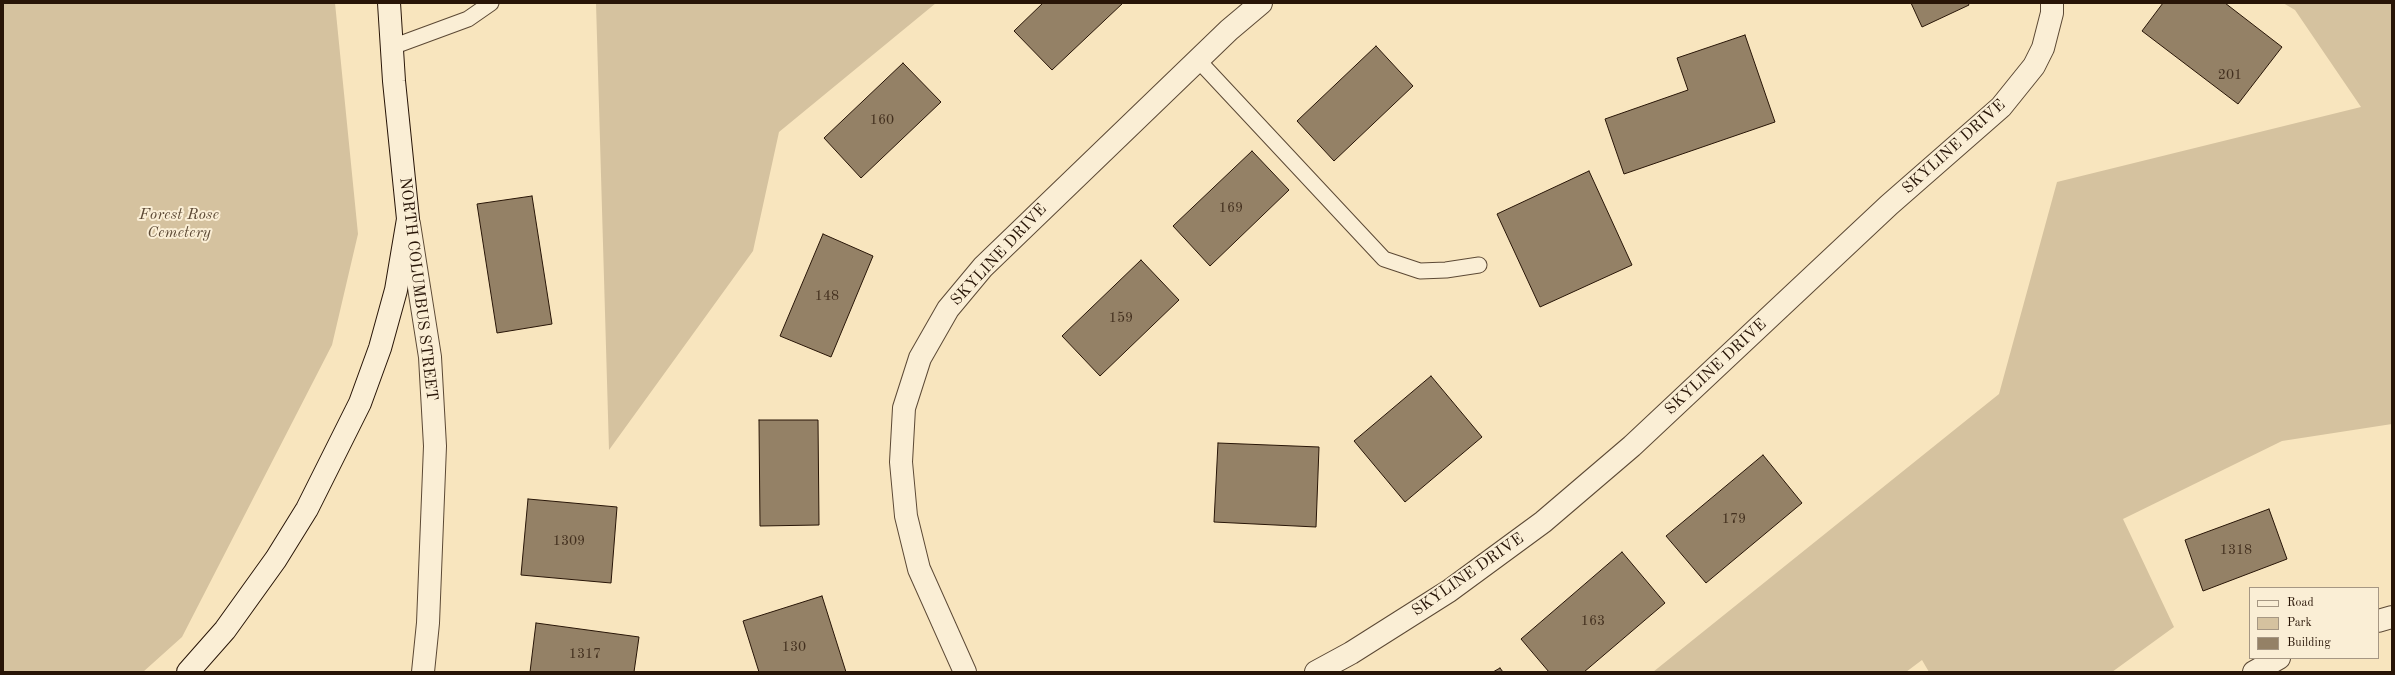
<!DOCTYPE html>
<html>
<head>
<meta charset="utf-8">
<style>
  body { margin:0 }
  #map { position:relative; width:2395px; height:675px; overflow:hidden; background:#f8e5be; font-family:"Old Standard TT",serif }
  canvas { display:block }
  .frame { position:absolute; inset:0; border:4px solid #281507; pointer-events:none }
  .legend { position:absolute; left:2249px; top:587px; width:130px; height:72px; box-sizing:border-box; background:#faeed5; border:1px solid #a69783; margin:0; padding:5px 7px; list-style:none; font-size:12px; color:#281507 }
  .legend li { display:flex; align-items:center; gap:8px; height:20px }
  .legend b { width:20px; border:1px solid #a69783 }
</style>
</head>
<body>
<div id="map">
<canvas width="2395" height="675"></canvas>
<div class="frame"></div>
<ul class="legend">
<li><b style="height:5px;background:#faeed5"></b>Road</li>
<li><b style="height:11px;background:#d5c29f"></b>Park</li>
<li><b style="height:11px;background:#948166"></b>Building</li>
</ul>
</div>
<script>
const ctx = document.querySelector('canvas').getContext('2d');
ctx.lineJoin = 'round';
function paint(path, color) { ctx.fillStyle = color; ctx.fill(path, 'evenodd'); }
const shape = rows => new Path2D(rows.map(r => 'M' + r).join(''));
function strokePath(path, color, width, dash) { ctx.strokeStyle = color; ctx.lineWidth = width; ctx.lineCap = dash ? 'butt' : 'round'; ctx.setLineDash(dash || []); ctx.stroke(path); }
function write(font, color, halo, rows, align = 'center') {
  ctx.font = font + ' "Old Standard TT",serif'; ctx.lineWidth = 4; ctx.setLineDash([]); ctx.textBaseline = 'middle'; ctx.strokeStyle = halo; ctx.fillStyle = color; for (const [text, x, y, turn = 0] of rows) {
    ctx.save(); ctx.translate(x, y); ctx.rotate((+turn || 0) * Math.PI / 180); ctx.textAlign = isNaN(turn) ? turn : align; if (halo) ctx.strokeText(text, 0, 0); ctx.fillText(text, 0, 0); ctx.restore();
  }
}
paint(shape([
  [3,3,335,3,358,234,332,345,182,637,143,672,3,672],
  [596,3,936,3,779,132,753,251,609,450],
  [2283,3,2392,3,2392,424,2282,441,2123,519,2174,627,2112,672,1929,672,1922,660,1906,672,1653,672,1999,394,2057,182,2361,107,2295,10]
]), '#d5c29f');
const building = shape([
  [1043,3,1123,3,1052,70,1014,31,1043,3],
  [1911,3,1968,3,1969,5,1922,27,1911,3],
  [2163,3,2225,3,2282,47,2238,104,2142,31,2163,3],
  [1745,35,1775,122,1624,174,1605,119,1688,90,1677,58,1745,35],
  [1376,46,1413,86,1334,161,1297,121,1376,46],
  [903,63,941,102,861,178,824,138,903,63],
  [1252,151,1289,190,1210,266,1173,226,1252,151],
  [1589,171,1632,265,1540,307,1497,214,1589,171],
  [532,196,552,324,497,333,477,204,532,196],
  [823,234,873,256,831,357,780,336,823,234],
  [1141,260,1179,300,1100,376,1062,336,1141,260],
  [1431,376,1482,437,1405,502,1354,441,1431,376],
  [759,420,818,420,819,525,760,526,759,420],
  [1218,443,1319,447,1316,527,1214,522,1218,443],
  [1763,455,1802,503,1706,583,1666,536,1763,455],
  [528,499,617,507,611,583,521,575,528,499],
  [2269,509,2287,559,2203,591,2185,540,2269,509],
  [1622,552,1665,603,1584,672,1549,672,1521,639,1622,552],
  [822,596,846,672,759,672,743,621,822,596],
  [536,623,639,637,634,672,530,672,536,623],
  [1500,668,1503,672,1493,672,1500,668]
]);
paint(building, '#948166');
strokePath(building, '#281507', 1);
const lane = shape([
  [392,47,468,19,491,3],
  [1198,60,1384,259,1420,271,1446,270,1479,265]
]);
const street = shape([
  [409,224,430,357,435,446,428,623,423,672],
  [2378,621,2392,617],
  [965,672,919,569,906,516,901,462,904,408,920,358,948,309,983,267,1229,30,1261,3],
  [1316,672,1351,653,1449,591,1543,522,1632,446,1889,205,2001,107,2034,66,2043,48,2052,13,2052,3],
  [2254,672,2279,658]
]);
const secondary = shape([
  [188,672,225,630,276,559,307,509,360,403,380,348,396,290,408,219,394,81,389,3]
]);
strokePath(lane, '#5c4935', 17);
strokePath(street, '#5c4935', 24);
strokePath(secondary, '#281507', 24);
strokePath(lane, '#faeed5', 15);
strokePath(street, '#faeed5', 22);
strokePath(secondary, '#faeed5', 22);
write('14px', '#43301f', null, [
  ["201",2230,75],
  ["160",882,120],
  ["169",1231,208],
  ["148",827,296],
  ["159",1121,318],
  ["179",1734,519],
  ["1309",569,541],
  ["1318",2236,550],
  ["163",1593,621],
  ["130",794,647],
  ["1317",585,654]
]);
write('16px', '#281507', '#faeed5', [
  ["SKYLINE DRIVE",1954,147,-42],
  ["SKYLINE DRIVE",999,255,-47],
  ["NORTH COLUMBUS STREET",418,289,83],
  ["SKYLINE DRIVE",1716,367,-43],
  ["SKYLINE DRIVE",1468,575,-35]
]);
write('italic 16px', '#5c4935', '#faeed5', [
  ["Forest Rose",179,215],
  ["Cemetery",179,233]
]);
</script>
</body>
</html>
